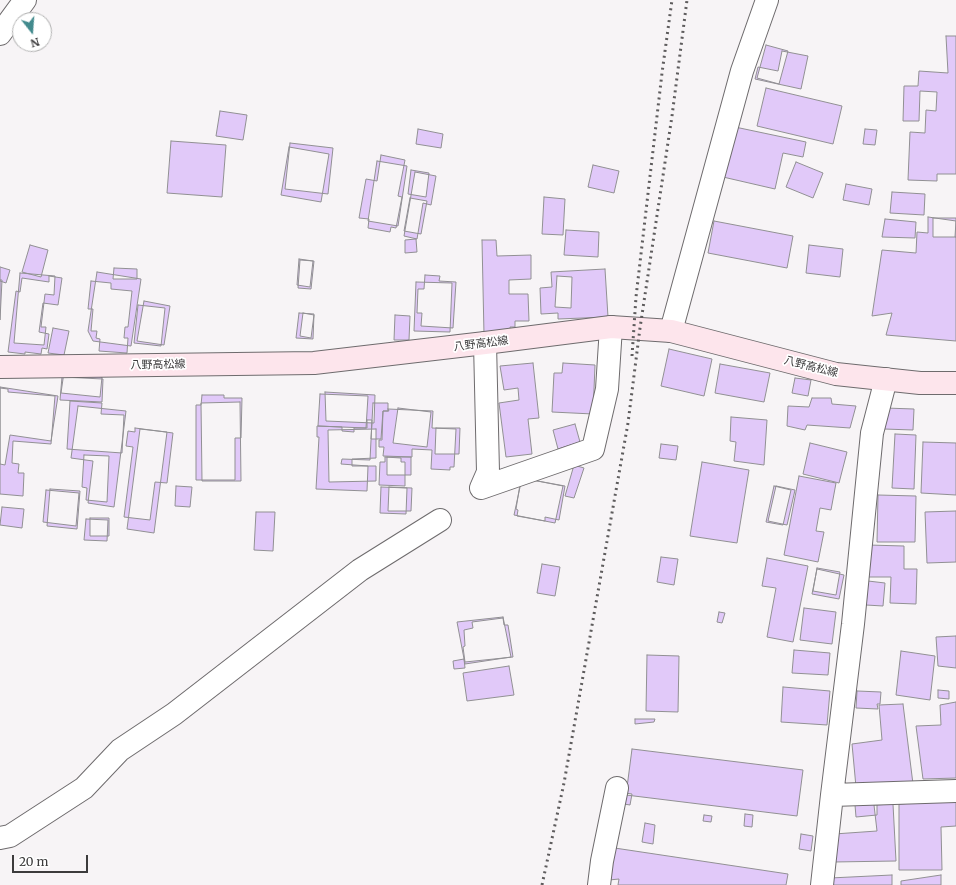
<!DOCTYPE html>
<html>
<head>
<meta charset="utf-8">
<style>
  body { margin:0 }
  #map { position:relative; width:956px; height:885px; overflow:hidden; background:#f7f4f6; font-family:Merriweather,serif }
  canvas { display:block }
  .north { position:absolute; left:12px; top:12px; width:40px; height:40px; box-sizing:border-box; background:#fff; border:1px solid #b1b1b1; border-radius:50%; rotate:163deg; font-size:11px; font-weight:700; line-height:16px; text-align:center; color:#3c3b3c }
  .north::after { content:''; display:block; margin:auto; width:14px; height:18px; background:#428a8d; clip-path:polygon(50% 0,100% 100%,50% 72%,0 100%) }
  .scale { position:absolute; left:12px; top:855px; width:76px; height:18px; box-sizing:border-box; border:2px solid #3c3b3c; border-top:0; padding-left:5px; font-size:12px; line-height:14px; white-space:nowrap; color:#3c3b3c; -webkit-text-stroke:3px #fff; paint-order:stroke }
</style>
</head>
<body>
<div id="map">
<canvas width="956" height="885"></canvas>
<div class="north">N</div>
<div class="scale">20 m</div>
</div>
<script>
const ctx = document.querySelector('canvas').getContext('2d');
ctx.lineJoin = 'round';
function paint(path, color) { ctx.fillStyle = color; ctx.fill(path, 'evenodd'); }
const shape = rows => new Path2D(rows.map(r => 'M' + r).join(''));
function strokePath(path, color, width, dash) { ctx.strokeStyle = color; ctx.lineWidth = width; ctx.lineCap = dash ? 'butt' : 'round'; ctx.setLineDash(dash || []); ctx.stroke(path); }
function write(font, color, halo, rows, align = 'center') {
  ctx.font = font + ' Merriweather,"Noto Sans JP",serif'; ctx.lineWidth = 3.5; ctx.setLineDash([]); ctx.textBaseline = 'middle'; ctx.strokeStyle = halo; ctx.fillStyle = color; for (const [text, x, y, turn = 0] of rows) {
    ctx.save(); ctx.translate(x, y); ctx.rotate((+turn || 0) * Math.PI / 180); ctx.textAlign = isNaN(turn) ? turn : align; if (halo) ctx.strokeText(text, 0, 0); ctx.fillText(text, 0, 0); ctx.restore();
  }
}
const building = shape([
  [946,36,956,36,956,174,937,174,937,181,908,180,910,132,925,133,926,110,936,111,937,92,920,91,919,121,903,121,904,86,918,86,919,71,948,73,946,36],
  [766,45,788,51,779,84,757,78,766,45],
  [782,51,808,56,801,89,755,79,758,67,778,71,782,51],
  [766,88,842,106,833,144,757,126,766,88],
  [220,111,247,115,243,140,216,136,220,111],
  [735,127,806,142,803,157,783,153,775,189,723,177,735,127],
  [418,129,443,134,441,148,416,144,418,129],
  [865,129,877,130,875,145,863,144,865,129],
  [171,141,226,145,222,197,167,193,171,141],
  [290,143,333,148,328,194,285,189,290,143],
  [289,147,329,154,321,202,281,195,289,147],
  [381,155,405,160,398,196,402,197,396,228,391,227,390,232,368,228,369,219,359,218,366,179,377,181,381,155],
  [377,161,407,166,398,226,368,221,377,161],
  [796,162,823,173,813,198,786,187,796,162],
  [593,165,619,171,614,193,588,187,593,165],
  [411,170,429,173,426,197,408,194,411,170],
  [415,172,436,176,431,205,423,203,417,239,404,236,415,172],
  [846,184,872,189,869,205,843,200,846,184],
  [892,192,925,194,924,215,890,213,892,192],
  [544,197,565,199,563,235,542,234,544,197],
  [410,198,427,201,421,234,404,231,410,198],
  [928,217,956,221,955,237,956,237,956,341,886,335,892,313,872,316,882,250,916,253,917,232,928,233,928,217],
  [933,218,956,218,956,237,933,237,933,218],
  [885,219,916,222,915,238,882,237,885,219],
  [714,221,793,236,787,268,708,253,714,221],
  [566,230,599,232,598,257,564,255,566,230],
  [416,239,417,252,405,253,405,240,416,239],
  [482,240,496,240,497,256,531,255,531,279,509,280,509,294,528,294,529,321,515,321,515,327,510,327,511,334,484,335,482,240],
  [30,245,48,250,41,277,22,272,30,245],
  [809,245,843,249,840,277,806,273,809,245],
  [299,259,313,261,310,287,297,285,299,259],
  [300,260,314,261,311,289,298,288,300,260],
  [0,267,10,270,6,283,0,281,0,267],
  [114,268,137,269,137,279,113,279,114,268],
  [605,269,608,317,558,319,558,313,541,314,540,288,552,287,551,272,605,269],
  [97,272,141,279,131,346,93,341,88,331,97,272],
  [20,273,55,276,54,295,45,294,41,327,46,327,44,345,14,343,20,273],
  [425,275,440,276,439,281,456,282,453,328,421,326,422,313,417,313,418,289,424,289,425,275],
  [49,276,62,278,58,305,43,303,39,332,49,334,47,349,42,348,41,354,25,352,25,354,8,352,16,291,20,292,22,278,49,282,49,276],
  [557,276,572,277,571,308,555,307,557,276],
  [0,280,2,280,0,320,0,280],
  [91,281,111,283,111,289,132,291,128,327,125,327,124,338,128,338,127,353,99,351,100,339,96,338,97,331,91,331,93,309,88,309,91,281],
  [416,282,452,283,450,332,414,331,416,282],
  [144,301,170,306,164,345,137,341,144,301],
  [138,305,165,308,161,346,134,343,138,305],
  [299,313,314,314,313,339,296,338,299,313],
  [303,313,314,315,311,338,300,336,303,313],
  [395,315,410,316,409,340,394,340,395,315],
  [53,328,69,331,64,355,48,353,53,328],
  [669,349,712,359,704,396,661,386,669,349],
  [533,363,539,418,528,419,532,454,506,457,499,403,519,400,518,388,504,390,500,366,533,363],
  [563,363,595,365,593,414,552,412,554,373,562,373,563,363],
  [720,364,770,373,764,402,715,393,720,364],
  [64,372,102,377,100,397,61,393,64,372],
  [62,377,103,379,102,402,60,400,62,377],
  [795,378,811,380,808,396,792,393,795,378],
  [0,387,58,396,51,441,10,435,5,465,0,464,0,387],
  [0,388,8,389,8,392,55,396,51,444,13,441,12,463,19,464,18,473,24,473,23,496,0,494,0,388],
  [325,392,375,395,374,423,326,421,325,392],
  [320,394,368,396,366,428,318,426,320,394],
  [202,395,224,395,224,398,242,398,241,438,235,438,235,480,196,480,196,405,201,405,202,395],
  [812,398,831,398,832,404,856,406,850,428,807,425,805,430,787,426,788,406,809,407,812,398],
  [70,401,102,403,101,414,124,415,122,453,67,449,70,401],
  [240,402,241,481,202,481,201,403,240,402],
  [373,403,388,403,388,411,383,411,381,439,371,439,373,403],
  [78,406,126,411,114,507,88,503,93,461,71,458,78,406],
  [398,408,431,412,427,447,393,443,398,408],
  [885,408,914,409,913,430,884,429,885,408],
  [388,409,433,411,432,428,456,429,454,467,450,467,450,470,431,469,432,450,412,449,412,457,383,456,384,447,379,447,379,440,382,440,383,411,389,411,388,409],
  [731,417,767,420,764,465,734,461,736,442,730,441,731,417],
  [367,420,372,420,370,460,342,459,341,464,368,466,367,491,316,489,319,437,317,437,317,426,342,427,342,431,354,432,354,428,367,428,367,420],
  [575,424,580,442,558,449,553,430,575,424],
  [135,428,173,433,167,483,155,482,150,520,124,517,133,447,126,446,128,431,135,432,135,428],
  [436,428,460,428,459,454,435,454,436,428],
  [140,429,167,432,154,533,127,529,140,429],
  [376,429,376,458,352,459,352,466,376,466,376,481,329,482,328,430,376,429],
  [895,434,916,435,914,489,892,488,895,434],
  [923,442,956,443,956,495,921,493,923,442],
  [810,443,847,452,839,483,803,474,810,443],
  [661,444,678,446,676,460,659,458,661,444],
  [84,455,109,456,107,502,86,500,87,488,82,487,84,455],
  [385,457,401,458,401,462,405,462,405,486,379,485,380,462,385,462,385,457],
  [387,457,411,457,411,475,387,475,387,457],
  [702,462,749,470,737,543,690,536,702,462],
  [574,465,584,468,574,498,565,496,574,465],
  [799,476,836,483,831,510,820,508,816,531,824,532,818,562,784,555,799,476],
  [521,478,565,486,559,520,545,517,545,521,517,516,518,510,516,509,521,478],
  [522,478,563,486,555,523,514,515,522,478],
  [176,486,192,487,190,507,175,506,176,486],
  [774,486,791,490,783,525,766,522,774,486],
  [776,486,795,490,787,525,768,521,776,486],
  [381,487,407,488,406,514,380,513,381,487],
  [389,487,412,488,411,511,388,511,389,487],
  [50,489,80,491,77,529,47,526,50,489],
  [46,490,79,493,76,526,43,522,46,490],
  [878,495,916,496,915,542,877,542,878,495],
  [2,507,24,509,22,528,0,525,2,507],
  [956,511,956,562,927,563,925,512,956,511],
  [256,512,275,512,273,551,254,550,256,512],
  [90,518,109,518,109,536,90,536,90,518],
  [86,519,108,520,107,541,84,540,86,519],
  [868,545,904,546,904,569,917,569,916,604,890,603,891,577,867,577,868,545],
  [661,557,678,559,674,585,657,582,661,557],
  [767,558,808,566,793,642,767,637,776,588,762,586,767,558],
  [542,564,560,567,555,596,537,593,542,564],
  [817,568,840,572,836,595,813,591,817,568],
  [817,569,844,575,839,599,812,594,817,569],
  [868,581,885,583,883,606,866,605,868,581],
  [804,608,836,612,832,644,800,640,804,608],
  [719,612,725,613,722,623,717,622,719,612],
  [503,617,511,657,465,664,457,622,503,617],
  [503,618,504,625,508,625,513,657,465,662,463,647,465,646,464,630,473,628,472,622,503,618],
  [956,636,956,668,938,666,936,637,956,636],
  [794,650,830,653,828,675,792,673,794,650],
  [901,651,935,656,930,700,896,695,901,651],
  [647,655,679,656,678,712,646,711,647,655],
  [464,659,465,668,454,669,453,661,464,659],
  [509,666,514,695,467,701,463,673,509,666],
  [783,687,830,691,827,725,781,722,783,687],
  [938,690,949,691,949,699,938,698,938,690],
  [857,691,881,692,880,704,877,704,878,709,856,708,857,691],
  [956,702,956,778,923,779,916,726,941,725,940,705,956,702],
  [903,704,913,784,856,787,852,744,882,740,879,705,903,704],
  [635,719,655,719,654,722,635,724,635,719],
  [632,749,803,770,797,816,626,795,632,749],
  [625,793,632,794,630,805,624,804,625,793],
  [956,800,956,826,941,827,942,870,899,870,899,804,956,800],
  [877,804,877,815,856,817,855,805,877,804],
  [893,804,896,861,833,862,834,834,877,831,874,805,893,804],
  [745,814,753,815,752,827,744,826,745,814],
  [704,815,712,816,711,822,703,821,704,815],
  [645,823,655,825,653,844,642,842,645,823],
  [801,834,813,836,811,851,799,849,801,834],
  [608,847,788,874,786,885,618,885,619,879,609,880,608,847],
  [892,875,892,885,830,885,830,878,892,875],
  [941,875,941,885,901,885,901,881,941,875]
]);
paint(building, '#e1c9f9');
strokePath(building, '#919093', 1);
const minor = shape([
  [0,34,25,0],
  [671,331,742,71,767,0],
  [485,343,488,472,481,488,593,449,607,389,611,327],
  [832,795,956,791],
  [0,838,10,836,84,788,120,750,174,714,360,570,440,520],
  [599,885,602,861,617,788],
  [822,885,832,795,853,624,872,433,886,379]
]);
const secondary = shape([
  [0,367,314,363,485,343,611,327,671,331,836,374,920,383,956,383]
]);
strokePath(minor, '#6e6b6d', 24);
strokePath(secondary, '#6e6b6d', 24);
strokePath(minor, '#fff', 22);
strokePath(secondary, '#fde5ec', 22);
strokePath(shape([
  [632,356,636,297,662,73,672,0],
  [542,885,564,783,628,423,640,328,672,116,687,0]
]), '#5e5c5d', 3, [2, 4]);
write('11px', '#3c3b3c', '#fff', [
  ["八野高松線",481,344,-7],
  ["八野高松線",158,365,-1],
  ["八野高松線",811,367,14]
]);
</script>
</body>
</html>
